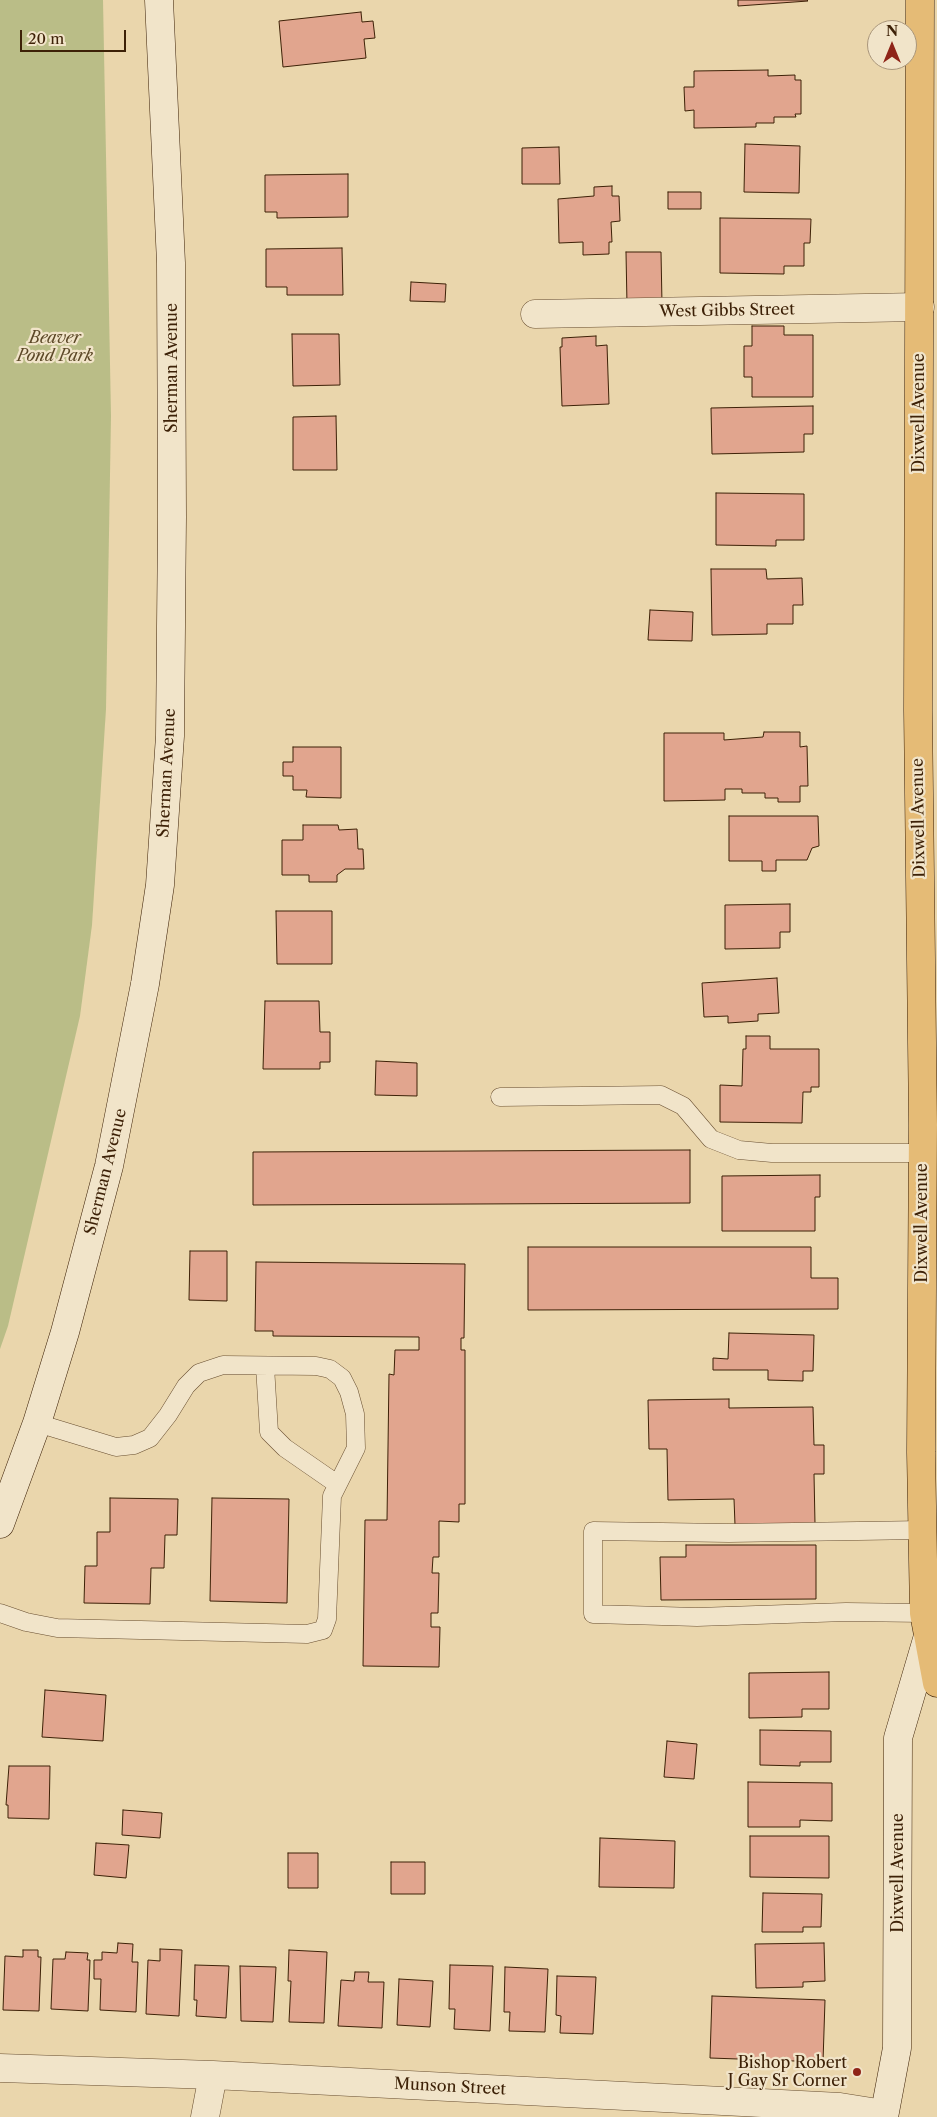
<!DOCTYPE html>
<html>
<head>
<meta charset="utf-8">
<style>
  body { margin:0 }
  #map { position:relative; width:937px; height:2117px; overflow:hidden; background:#ead6ac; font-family:"Libre Caslon Text",serif }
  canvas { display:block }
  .north { position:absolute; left:867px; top:20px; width:50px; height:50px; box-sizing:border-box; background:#f1e4c9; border:1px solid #a9967b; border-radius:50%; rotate:0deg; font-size:14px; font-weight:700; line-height:20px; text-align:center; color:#3d2107 }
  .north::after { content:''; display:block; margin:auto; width:18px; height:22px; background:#8f2418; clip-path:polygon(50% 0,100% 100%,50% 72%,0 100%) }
  .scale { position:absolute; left:20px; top:30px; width:106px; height:22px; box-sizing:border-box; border:2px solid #3d2107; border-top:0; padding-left:6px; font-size:15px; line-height:18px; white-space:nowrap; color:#3d2107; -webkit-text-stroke:4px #f1e4c9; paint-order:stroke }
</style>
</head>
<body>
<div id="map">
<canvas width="937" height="2117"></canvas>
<div class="north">N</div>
<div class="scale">20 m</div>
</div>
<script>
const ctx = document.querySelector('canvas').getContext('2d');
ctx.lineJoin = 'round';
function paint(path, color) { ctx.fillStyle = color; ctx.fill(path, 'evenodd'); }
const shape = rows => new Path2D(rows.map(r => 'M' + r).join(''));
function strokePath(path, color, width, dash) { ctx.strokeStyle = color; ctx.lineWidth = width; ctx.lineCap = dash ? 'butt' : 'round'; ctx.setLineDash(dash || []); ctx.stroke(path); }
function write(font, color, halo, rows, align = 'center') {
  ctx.font = font + ' "Libre Caslon Text",serif'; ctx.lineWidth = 4.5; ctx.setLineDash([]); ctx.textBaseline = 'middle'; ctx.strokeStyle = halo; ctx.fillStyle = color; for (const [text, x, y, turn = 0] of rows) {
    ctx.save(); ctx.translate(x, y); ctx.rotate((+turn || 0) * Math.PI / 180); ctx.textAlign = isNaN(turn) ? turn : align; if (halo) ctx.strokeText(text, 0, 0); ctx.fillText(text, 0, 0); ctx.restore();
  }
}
paint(shape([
  [0,0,103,0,111,416,106,709,92,925,80,1016,8,1326,0,1349]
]), '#babd87');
const building = shape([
  [738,0,807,0,808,1,738,6,738,0],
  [361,12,362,22,373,21,375,38,364,39,366,58,283,67,279,21,361,12],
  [768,70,768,76,795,75,795,80,801,80,801,114,795,114,796,117,774,117,774,123,756,123,756,127,694,128,694,110,685,111,684,87,694,87,694,71,768,70],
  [745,144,800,146,799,193,744,192,745,144],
  [559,147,560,184,522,184,522,148,559,147],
  [348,174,348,217,277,218,277,212,265,212,265,175,348,174],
  [612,186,612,196,619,196,620,221,611,222,612,242,609,242,609,254,583,255,583,242,559,243,558,199,594,196,594,187,612,186],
  [668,192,701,192,701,209,668,209,668,192],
  [720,218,811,219,810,243,804,243,804,266,784,266,784,274,720,273,720,218],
  [342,248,343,295,287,295,287,287,266,287,266,249,342,248],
  [626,252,661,252,662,304,627,305,626,252],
  [411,282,446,284,445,302,410,301,411,282],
  [752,326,784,326,784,335,813,335,813,397,752,397,752,377,744,377,744,346,752,346,752,326],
  [292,334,339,334,340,385,293,386,292,334],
  [596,336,596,346,607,345,609,404,562,406,560,347,562,347,562,338,596,336],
  [813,406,813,434,804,434,804,452,712,454,711,408,813,406],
  [336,416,337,470,293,470,293,417,336,416],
  [716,493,804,494,804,540,776,540,776,546,716,545,716,493],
  [711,569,766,569,767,579,802,578,803,605,793,605,793,624,767,624,767,634,712,635,711,569],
  [650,610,693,612,692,641,648,640,650,610],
  [764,732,800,732,800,747,807,746,808,786,800,786,800,802,778,802,778,798,765,798,765,793,742,793,742,789,725,789,725,800,664,801,664,733,724,733,724,740,763,737,764,732],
  [293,747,341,747,341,798,306,797,307,790,293,790,293,776,283,776,283,762,293,762,293,747],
  [729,816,818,816,819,846,812,848,807,860,776,860,776,871,762,871,762,861,729,861,729,816],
  [303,825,338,825,339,830,357,829,358,849,363,849,364,869,345,869,337,875,337,882,309,882,309,875,282,875,282,840,303,840,303,825],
  [790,904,790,932,780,932,780,948,725,949,725,905,790,904],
  [276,911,332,911,332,964,277,964,276,911],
  [777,978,779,1013,758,1014,758,1021,728,1023,728,1016,704,1017,702,983,777,978],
  [265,1001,319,1001,320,1032,330,1032,330,1062,320,1062,320,1069,263,1069,265,1001],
  [746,1036,770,1036,770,1049,819,1049,819,1087,811,1087,811,1092,803,1092,802,1123,720,1122,720,1085,742,1086,743,1049,746,1049,746,1036],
  [376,1061,417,1063,417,1096,375,1095,376,1061],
  [690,1150,690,1203,253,1205,253,1152,690,1150],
  [820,1175,820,1197,815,1197,815,1231,722,1231,722,1176,820,1175],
  [528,1247,811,1247,811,1278,838,1278,838,1309,528,1310,528,1247],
  [190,1251,227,1251,227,1301,189,1300,190,1251],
  [256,1262,465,1264,464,1338,461,1338,461,1350,465,1350,465,1504,459,1504,459,1522,439,1521,439,1557,433,1557,432,1573,439,1573,438,1613,431,1613,431,1627,440,1627,439,1667,363,1666,365,1520,387,1520,389,1374,394,1375,395,1350,419,1350,419,1337,273,1336,273,1331,255,1331,256,1262],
  [729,1333,814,1335,813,1371,803,1371,803,1381,768,1380,768,1370,713,1370,713,1358,728,1359,729,1333],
  [729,1399,729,1408,813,1407,814,1445,824,1445,824,1474,814,1474,815,1524,735,1525,734,1499,668,1500,667,1449,649,1449,648,1400,729,1399],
  [110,1498,178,1499,177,1535,165,1535,164,1568,151,1568,150,1604,84,1603,85,1566,97,1566,97,1532,110,1532,110,1498],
  [212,1498,289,1499,287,1603,210,1601,212,1498],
  [686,1545,816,1545,816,1599,661,1600,660,1557,686,1557,686,1545],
  [829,1672,829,1709,802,1709,802,1717,749,1718,749,1673,829,1672],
  [45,1690,106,1695,103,1741,42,1737,45,1690],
  [760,1730,831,1731,831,1762,800,1762,800,1766,760,1765,760,1730],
  [667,1741,697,1744,694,1779,664,1777,667,1741],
  [9,1766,50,1766,49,1819,8,1818,8,1805,6,1805,9,1766],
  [748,1782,832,1783,832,1821,800,1820,800,1827,748,1827,748,1782],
  [123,1810,162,1813,160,1838,122,1835,123,1810],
  [750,1836,829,1836,829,1878,750,1877,750,1836],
  [600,1838,675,1841,674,1888,599,1887,600,1838],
  [96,1843,129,1845,126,1878,94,1875,96,1843],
  [288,1853,318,1853,318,1888,288,1888,288,1853],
  [391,1862,425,1862,425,1894,391,1894,391,1862],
  [763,1893,822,1894,821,1927,803,1927,803,1932,762,1932,763,1893],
  [118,1943,133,1944,132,1962,138,1962,136,2012,100,2010,101,1979,94,1979,94,1960,102,1960,102,1952,117,1953,118,1943],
  [824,1943,825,1981,803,1982,803,1987,756,1988,755,1944,824,1943],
  [160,1949,182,1950,179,2016,146,2014,148,1960,160,1961,160,1949],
  [23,1950,38,1950,38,1957,41,1957,39,2011,3,2010,5,1956,23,1957,23,1950],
  [289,1950,327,1952,324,2023,289,2022,291,1981,288,1981,289,1950],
  [66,1952,88,1953,87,1960,90,1960,88,2011,51,2009,53,1959,65,1959,66,1952],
  [195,1965,229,1966,226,2018,196,2016,197,2000,194,2000,195,1965],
  [450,1965,493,1966,490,2031,454,2029,455,2009,449,2009,450,1965],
  [240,1966,276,1967,273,2022,241,2021,240,1966],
  [505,1967,548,1969,545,2032,509,2031,510,2012,504,2012,505,1967],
  [355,1972,369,1972,368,1982,384,1982,382,2028,338,2026,341,1980,354,1981,355,1972],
  [557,1976,596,1977,593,2034,560,2033,561,2016,556,2015,557,1976],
  [399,1979,433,1981,430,2027,397,2025,399,1979],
  [712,1996,825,2000,823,2062,710,2058,712,1996]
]);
paint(building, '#e1a58e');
strokePath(building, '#3d2107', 1);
const lane = shape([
  [500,1097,661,1095,683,1106,711,1139,739,1150,772,1153,923,1153],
  [265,1366,269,1432,285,1448,337,1484],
  [923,1530,729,1533,593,1531,593,1614,697,1617,846,1612,924,1613],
  [0,1613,26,1622,57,1628,307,1634,323,1630,327,1619,332,1496,356,1448,355,1414,349,1392,342,1378,330,1369,316,1366,223,1365,199,1373,186,1386,168,1415,150,1438,134,1445,116,1447,37,1423]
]);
const street = shape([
  [535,314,920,307],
  [0,2068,213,2075,840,2107,884,2114],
  [205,2117,213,2075]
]);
const secondary = shape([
  [0,1524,37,1423,65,1332,109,1166,145,984,160,885,170,736,172,517,171,263,159,0],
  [884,2117,897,2048,898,1738,928,1636]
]);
const primary = shape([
  [920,0,918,710,923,1125,921,1452,924,1613,937,1683]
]);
strokePath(lane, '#684e30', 19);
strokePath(street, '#684e30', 29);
strokePath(secondary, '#3d2107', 29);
strokePath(primary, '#3d2107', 29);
strokePath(lane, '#f1e4c9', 18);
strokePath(street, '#f1e4c9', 28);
strokePath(secondary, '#f1e4c9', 28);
strokePath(primary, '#e5bb76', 28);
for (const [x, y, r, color] of [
  [857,2072,5,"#8f2418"]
]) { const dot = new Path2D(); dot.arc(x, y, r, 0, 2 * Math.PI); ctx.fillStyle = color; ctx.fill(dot); strokePath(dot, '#f1e4c9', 2); }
write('16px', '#3d2107', '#f1e4c9', [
  ["West Gibbs Street",727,311,-1],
  ["Sherman Avenue",172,368,-90],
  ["Dixwell Avenue",919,413,-90],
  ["Sherman Avenue",167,773,-87],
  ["Dixwell Avenue",919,818,-91],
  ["Sherman Avenue",106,1172,-76],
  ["Dixwell Avenue",922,1223,-90],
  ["Dixwell Avenue",898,1873,-90],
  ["Munson Street",450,2087,3]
]);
write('italic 16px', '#5c4827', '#f1e4c9', [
  ["Beaver",55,338],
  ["Pond Park",55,356]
]);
write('16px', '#3d2107', '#f1e4c9', [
  ["Bishop Robert",847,2063],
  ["J Gay Sr Corner",847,2081]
], 'right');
</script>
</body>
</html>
